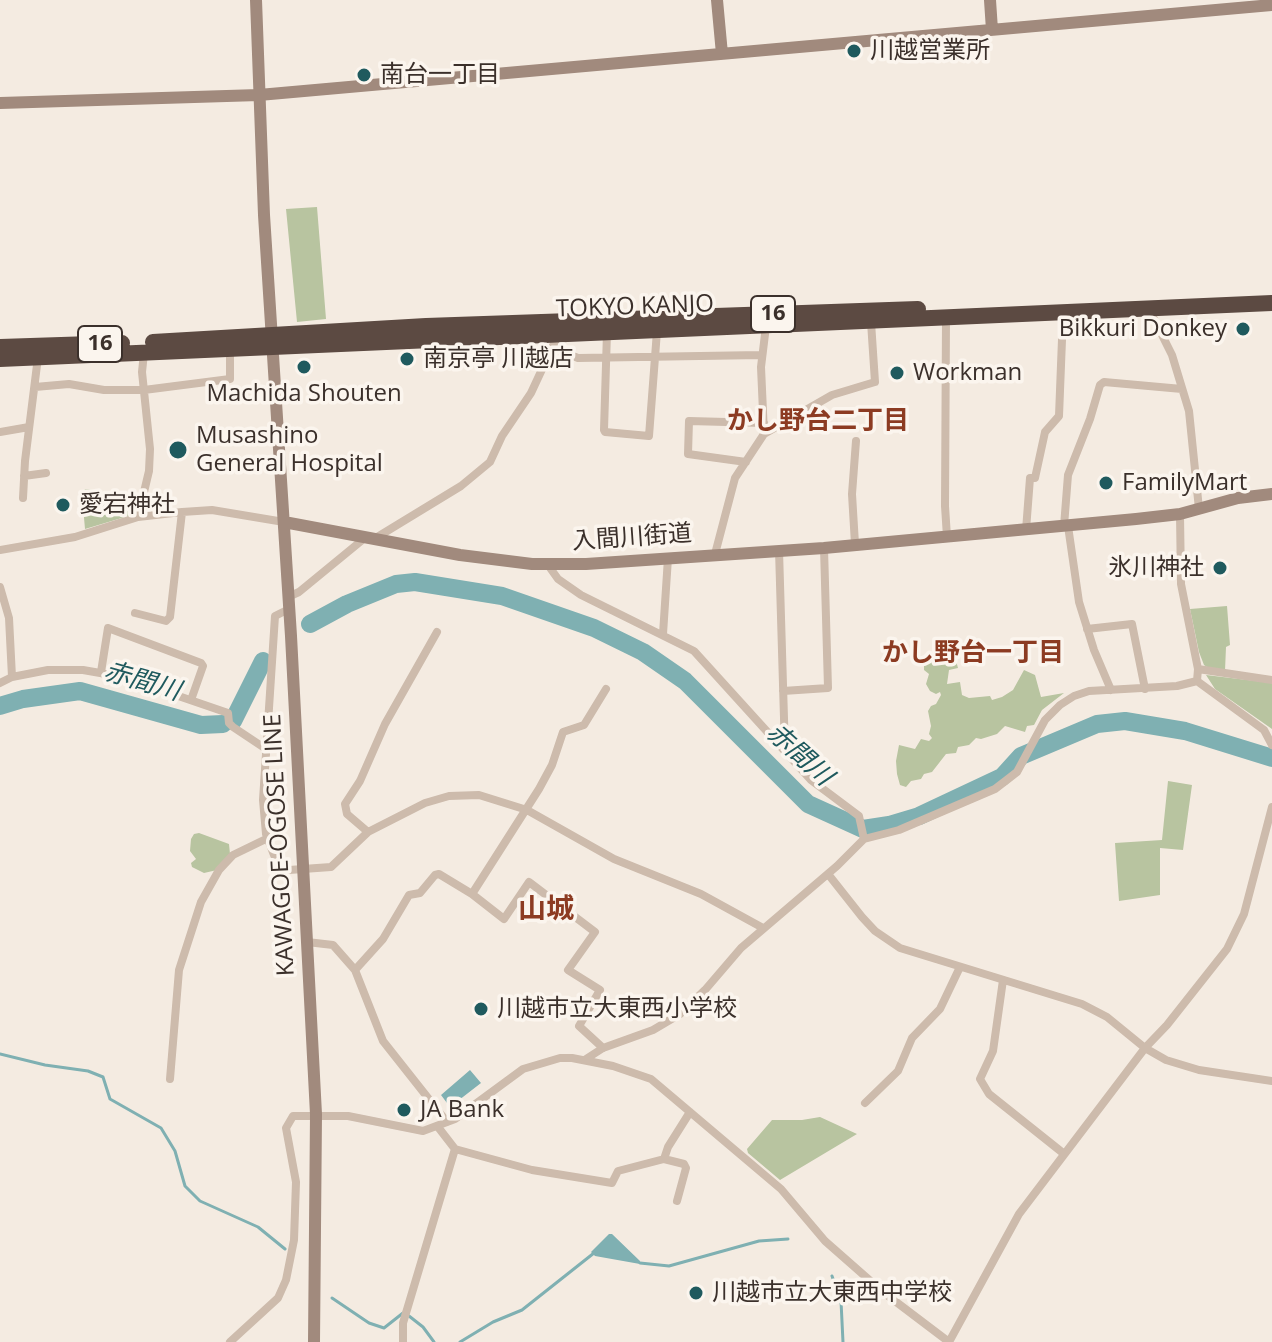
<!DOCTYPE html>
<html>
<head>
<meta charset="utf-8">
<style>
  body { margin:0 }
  canvas { display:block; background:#f4ebe1 }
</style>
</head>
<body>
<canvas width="1272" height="1342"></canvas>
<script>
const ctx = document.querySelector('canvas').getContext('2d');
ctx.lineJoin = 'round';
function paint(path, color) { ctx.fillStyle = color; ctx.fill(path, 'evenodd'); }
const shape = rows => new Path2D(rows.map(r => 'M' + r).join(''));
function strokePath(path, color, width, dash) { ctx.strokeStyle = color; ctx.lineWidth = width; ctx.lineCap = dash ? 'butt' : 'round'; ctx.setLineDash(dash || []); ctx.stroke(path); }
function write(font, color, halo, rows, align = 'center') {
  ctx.font = font + ' "Open Sans","Noto Sans JP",sans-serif'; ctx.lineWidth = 7; ctx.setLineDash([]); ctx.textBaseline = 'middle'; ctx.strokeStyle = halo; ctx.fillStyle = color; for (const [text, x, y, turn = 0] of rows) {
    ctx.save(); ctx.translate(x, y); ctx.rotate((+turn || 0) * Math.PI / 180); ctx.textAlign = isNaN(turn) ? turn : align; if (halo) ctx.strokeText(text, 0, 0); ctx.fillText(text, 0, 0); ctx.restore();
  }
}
paint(shape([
  [317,207,326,319,297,322,286,209],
  [85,489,126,494,138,501,135,514,85,529,82,495],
  [1227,606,1230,645,1226,647,1225,671,1210,669,1204,665,1199,652,1190,609],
  [936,650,946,660,955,657,958,668,949,670,947,684,960,682,962,695,969,698,990,696,992,700,1002,697,1013,690,1024,670,1035,675,1041,697,1064,693,1042,710,1034,725,1027,726,1025,732,1005,726,997,734,981,739,976,738,969,745,958,747,956,753,946,754,932,772,924,774,921,779,911,781,906,787,900,785,897,774,896,761,899,745,915,749,921,739,929,741,932,738,929,734,931,726,928,711,931,706,936,704,941,695,940,692,936,694,930,691,926,684,929,674,924,670,924,664,925,658],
  [1206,675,1272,683,1272,729,1215,689],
  [1168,781,1192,785,1183,850,1160,848,1160,895,1119,901,1115,843,1162,840],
  [199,833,229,844,230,854,217,870,204,873,192,867,191,863,196,859,190,851,191,839,194,834],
  [820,1117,857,1134,780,1180,748,1153,747,1149,772,1120,802,1120]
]), '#b8c4a0');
paint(shape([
  [470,1070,481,1083,450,1107,441,1095],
  [609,1234,612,1234,640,1261,640,1264,595,1256,591,1252]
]), '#7fb0b2');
strokePath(shape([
  [0,1054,45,1065,88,1071,103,1077,110,1099,161,1128,175,1151,185,1186,200,1201,258,1227,285,1249],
  [640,1263,669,1266,759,1241,788,1239],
  [832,1276,841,1301,843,1342],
  [332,1298,369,1323,384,1328,403,1313],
  [409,1316,423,1327,434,1342],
  [460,1342,493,1322,522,1310,594,1253]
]), '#7fb0b2', 3);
strokePath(shape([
  [310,624,347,604,396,584,415,582,502,596,594,628,643,652,685,681,808,804,863,829,889,825,919,816,1002,777,1021,756,1097,724,1125,721,1185,731,1272,758],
  [0,706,23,699,80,691,201,725,223,724],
  [233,721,263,661]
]), '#7fb0b2', 18);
strokePath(shape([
  [1149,309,1172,355,1189,411,1199,509],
  [946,318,945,506,947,537],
  [607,332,604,430,605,432,649,436,657,331],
  [553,348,578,358,761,355],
  [35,387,69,384,104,390,144,390,230,379,230,349],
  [0,432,29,427],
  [764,434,832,395,875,382,871,322],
  [746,462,688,454,689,421,764,423],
  [24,476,46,473],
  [23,498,25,461,38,357],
  [1180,514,1181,584,1198,669,1197,681],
  [138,517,149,471,150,449,142,372,144,353],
  [1064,526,1068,475,1090,419,1100,385,1104,382,1182,389],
  [1068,526,1079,602,1094,650,1111,690],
  [1026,530,1030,478,1035,478,1045,432,1059,416,1063,314],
  [374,539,461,486,490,462,502,436,531,393,558,335],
  [855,544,852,494,856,441],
  [0,550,75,537,138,517,182,512,212,510,284,522],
  [779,550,785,752],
  [715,554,735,478,764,434,761,367,766,326],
  [548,565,558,579,581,595,694,651,811,780,859,816,864,839],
  [0,587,9,618,12,677],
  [288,597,299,592,366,537],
  [289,609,275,616,263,800,266,834,274,855,283,867,289,870,331,867,368,832,425,803,449,796,479,795,527,810,614,859,701,894,763,928],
  [135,613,166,621,170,617,182,512],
  [1087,629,1132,624,1145,689],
  [663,634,668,558],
  [1198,669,1272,680],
  [101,672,108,628,201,663,203,666,191,700],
  [0,683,12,677,48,670,83,670,123,677,228,713,229,723,233,727,266,749],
  [783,691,828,688,824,548],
  [368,832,347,814,345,804,360,781,385,724,437,632],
  [828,874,862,917,875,931,900,948,1082,1004,1107,1017,1145,1048,1166,1060,1199,1070,1272,1081],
  [472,894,504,919,529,882,595,932,568,970,600,990,579,1026,603,1048],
  [307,942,333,945,355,970,383,1041,447,1122],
  [355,970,383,939,409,895,420,893,435,875,439,874,472,894,539,789,552,765,563,732,584,725,606,689],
  [1003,980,993,1051,980,1079,989,1094,1063,1153],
  [586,1059,603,1048,653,1030,680,1014,705,990,741,948,837,866,864,839,899,830,995,789,1008,779,1017,772,1045,720,1060,705,1074,696,1089,691,1177,686,1197,681,1264,730,1272,745],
  [170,1079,179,970,201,902,219,870,233,855,268,838],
  [865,1103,898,1071,912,1038,940,1009,960,967],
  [438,1127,455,1149,532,1170,612,1183,618,1171,664,1159,684,1164,686,1168,677,1201],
  [664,1159,668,1147,690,1112],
  [230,1342,278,1298,286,1280,294,1240,296,1182,286,1128,293,1116,348,1116,423,1131,455,1119,523,1069,560,1058,572,1058,613,1066,651,1079,781,1189,825,1241,883,1292,949,1342],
  [403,1342,403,1323,455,1149],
  [949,1342,1019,1214,1145,1048,1167,1025,1227,949,1244,914,1272,807]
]), '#cdbbac', 8);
strokePath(shape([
  [256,0,264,215,291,636,316,1114,314,1342],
  [717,0,722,54],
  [990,0,992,30],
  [0,103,259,95,1272,5],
  [284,522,460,555,532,564,586,564,824,548,1136,519,1180,514,1238,498,1272,494]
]), '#a18a7d', 12);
strokePath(shape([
  [153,342,426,326,918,309],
  [0,347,122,343],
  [0,359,1272,303]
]), '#5c4a42', 16);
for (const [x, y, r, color] of [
  [854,51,8,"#1f5a5e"],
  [364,75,8,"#1f5a5e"],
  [1243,329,8,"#1f5a5e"],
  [407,359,8,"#1f5a5e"],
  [304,367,8,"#1f5a5e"],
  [897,373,8,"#1f5a5e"],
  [178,450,10,"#1f5a5e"],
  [1106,483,8,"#1f5a5e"],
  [63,505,8,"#1f5a5e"],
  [1220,568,8,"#1f5a5e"],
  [481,1009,8,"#1f5a5e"],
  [404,1110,8,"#1f5a5e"],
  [696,1293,8,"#1f5a5e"]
]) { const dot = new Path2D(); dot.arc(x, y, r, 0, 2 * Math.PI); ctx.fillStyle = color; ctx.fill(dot); strokePath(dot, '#fbf5ee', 3); }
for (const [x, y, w] of [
  [773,314,44],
  [100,344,44]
]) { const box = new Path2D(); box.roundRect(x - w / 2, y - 18, w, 36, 6); ctx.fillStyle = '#fbf5ee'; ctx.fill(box); strokePath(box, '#3b302b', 2); }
write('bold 22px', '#3b302b', null, [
  ["16",773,314],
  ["16",100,344]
]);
write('24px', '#3b302b', '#fbf5ee', [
  ["川越営業所",870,51],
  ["南台一丁目",380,75],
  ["Bikkuri Donkey",1227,329,"right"],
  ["南京亭 川越店",423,359],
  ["Workman",913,373],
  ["Machida Shouten",304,394,"center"],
  ["Musashino",196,436],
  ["General Hospital",196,464],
  ["FamilyMart",1122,483],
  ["愛宕神社",79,505],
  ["氷川神社",1204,568,"right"],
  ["川越市立大東西小学校",497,1009],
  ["JA Bank",420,1110],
  ["川越市立大東西中学校",712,1293]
], 'left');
write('24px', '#3b302b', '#fbf5ee', [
  ["TOKYO KANJO",635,307,-2],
  ["入間川街道",632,538,-4],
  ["KAWAGOE-OGOSE LINE",280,845,-93]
]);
write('bold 26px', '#8c3b22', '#fbf5ee', [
  ["かし野台二丁目",818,422],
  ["かし野台一丁目",973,654]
]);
write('italic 26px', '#1f5a5e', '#fbf5ee', [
  ["赤間川",142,682,16],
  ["赤間川",799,755,42]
]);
write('bold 28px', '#8c3b22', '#fbf5ee', [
  ["山城",546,910]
]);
</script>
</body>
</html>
